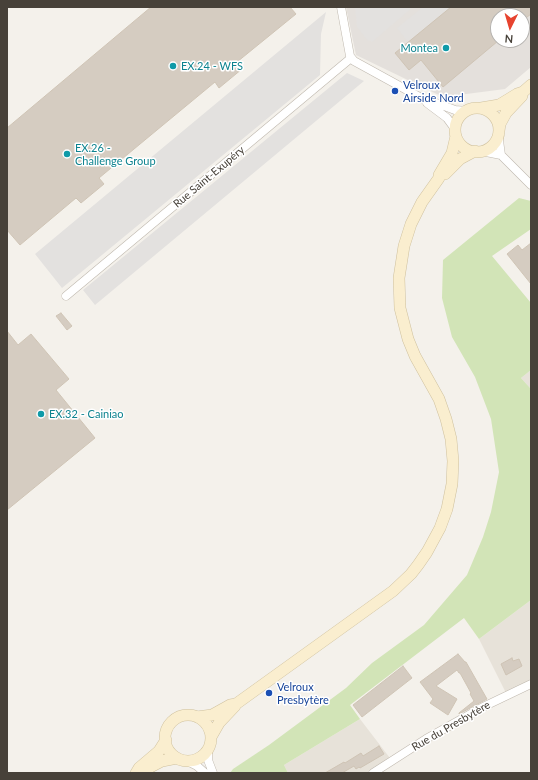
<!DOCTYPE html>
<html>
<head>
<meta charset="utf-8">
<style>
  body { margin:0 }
  #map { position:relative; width:538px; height:780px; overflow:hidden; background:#f4f1eb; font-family:Lato,sans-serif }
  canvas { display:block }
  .frame { position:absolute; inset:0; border:8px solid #474139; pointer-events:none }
  .north { position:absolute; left:490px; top:8px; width:40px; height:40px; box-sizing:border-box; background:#fff; border:1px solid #b5b3b0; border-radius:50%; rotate:185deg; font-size:11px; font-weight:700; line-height:16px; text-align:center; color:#474139 }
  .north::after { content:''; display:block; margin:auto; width:14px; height:18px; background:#e7432f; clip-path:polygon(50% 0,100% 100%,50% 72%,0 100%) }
</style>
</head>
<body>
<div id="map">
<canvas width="538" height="780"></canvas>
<div class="frame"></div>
<div class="north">N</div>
</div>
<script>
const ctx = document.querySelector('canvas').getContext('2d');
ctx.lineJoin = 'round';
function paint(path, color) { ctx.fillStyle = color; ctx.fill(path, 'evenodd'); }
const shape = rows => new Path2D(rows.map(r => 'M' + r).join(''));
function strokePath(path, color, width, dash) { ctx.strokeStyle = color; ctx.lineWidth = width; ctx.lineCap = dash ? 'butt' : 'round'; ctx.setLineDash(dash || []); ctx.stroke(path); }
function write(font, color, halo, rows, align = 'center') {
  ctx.font = font + ' Lato,sans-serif'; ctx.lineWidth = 3; ctx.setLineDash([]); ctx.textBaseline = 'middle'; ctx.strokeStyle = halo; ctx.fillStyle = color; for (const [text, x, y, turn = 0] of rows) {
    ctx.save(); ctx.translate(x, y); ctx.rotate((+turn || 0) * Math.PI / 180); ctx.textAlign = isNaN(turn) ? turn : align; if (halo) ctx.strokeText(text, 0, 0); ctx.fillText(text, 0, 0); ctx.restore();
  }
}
paint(shape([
  [531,370,531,389,521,378],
  [531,600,531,684,507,695,479,639],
  [360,719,393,762,378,773,288,773,284,765]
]), '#e7e2d9');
paint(shape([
  [346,7,531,7,531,67,505,89,443,97,356,55],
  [498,16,522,16,522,40,498,40]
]), '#e4e0dc');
paint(shape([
  [519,198,531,201,531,229,492,256,531,303,531,370,521,378,531,389,531,600,479,639,464,618,350,705,360,719,284,765,288,773,230,773,233,769,269,745,346,688,372,663,424,625,467,575,483,537,491,512,499,472,491,419,475,377,452,337,442,298,443,260]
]), '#d2e4b7');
paint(shape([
  [355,7,413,7,372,42,370,40,368,41,357,27],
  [423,7,451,7,408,42,397,28],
  [326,12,321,34,320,75,62,288,35,254],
  [347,73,364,81,95,305,83,290]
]), '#e3e1df');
const building = shape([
  [151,7,290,7,296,14,237,62,242,69,219,88,215,82,99,178,104,184,81,203,76,198,20,245,7,230,7,128,151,7],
  [451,7,531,7,531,14,522,21,522,16,498,16,498,41,443,87,421,60,409,70,395,53,451,7],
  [531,243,531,284,507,254,518,245,522,250,531,243],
  [61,313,72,326,67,330,56,316,61,313],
  [7,331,18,345,31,334,69,379,56,390,95,438,7,510,7,331],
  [458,654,465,662,466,662,487,699,459,714,459,713,474,701,470,694,471,693,460,673,459,673,457,670,436,686,457,699,448,715,430,703,433,699,420,682,458,654],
  [512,658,513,661,519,659,522,666,506,675,501,664,512,658],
  [403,666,412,678,362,717,353,705,403,666],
  [379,746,384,754,360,768,359,767,356,769,354,766,342,773,325,773,344,762,345,763,361,753,363,756,379,746]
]);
paint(building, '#d5ccc1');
strokePath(building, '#cfc4b5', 1);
const street = shape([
  [341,7,350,56,354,61,425,100,428,100,455,110,467,111],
  [427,103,447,118,455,129],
  [498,133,501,155],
  [481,151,501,155,531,185],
  [66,296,351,58],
  [208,750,208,760,213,773],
  [187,761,197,766,205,773],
  [373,773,426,739,485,706,531,684]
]);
const secondary = shape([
  [481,108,499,105,517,94,523,92,531,85],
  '455 130a22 22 0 1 1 44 0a22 22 0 1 1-44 0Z',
  [499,131,500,124,506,113,522,96],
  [445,174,460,159,475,151],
  '165 738a23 23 0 1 1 46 0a23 23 0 1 1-46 0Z',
  [197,717,212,715,230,705,236,704,393,591,411,574,418,565,427,552,440,528,447,509,452,484,453,461,451,439,446,419,439,399,415,356,408,339,400,308,399,278,404,246,411,224,422,202,439,178,439,175,452,153,456,136],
  [211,737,219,723,235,706],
  [143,771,162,761,177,758],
  [136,773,139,768,159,751,166,740]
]);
strokePath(street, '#bfb8ae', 9);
strokePath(secondary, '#cfc19e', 12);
strokePath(street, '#fff', 8);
strokePath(secondary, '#faeecf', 11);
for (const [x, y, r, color] of [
  [446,48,4,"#0f9aa8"],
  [173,66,4,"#0f9aa8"],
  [395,91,4,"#1a4fb4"],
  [67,154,4,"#0f9aa8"],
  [41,414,4,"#0f9aa8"],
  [269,693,4,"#1a4fb4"]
]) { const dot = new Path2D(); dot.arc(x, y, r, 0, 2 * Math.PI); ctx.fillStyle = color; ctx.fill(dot); strokePath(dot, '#fff', 1.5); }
write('11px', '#0d838f', '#fff', [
  ["Montea",438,48,"right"],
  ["EX.24 - WFS",181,66],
  ["EX.26 -",75,148],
  ["Challenge Group",75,161],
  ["EX.32 - Cainiao",49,414]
], 'left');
write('11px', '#164399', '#fff', [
  ["Velroux",403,85],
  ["Airside Nord",403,98],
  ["Velroux",277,687],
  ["Presbytère",277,700]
], 'left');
write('11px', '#474139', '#fff', [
  ["Rue Saint-Exupéry",209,177,-40],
  ["Rue du Presbytère",451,726,-30]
]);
</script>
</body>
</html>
